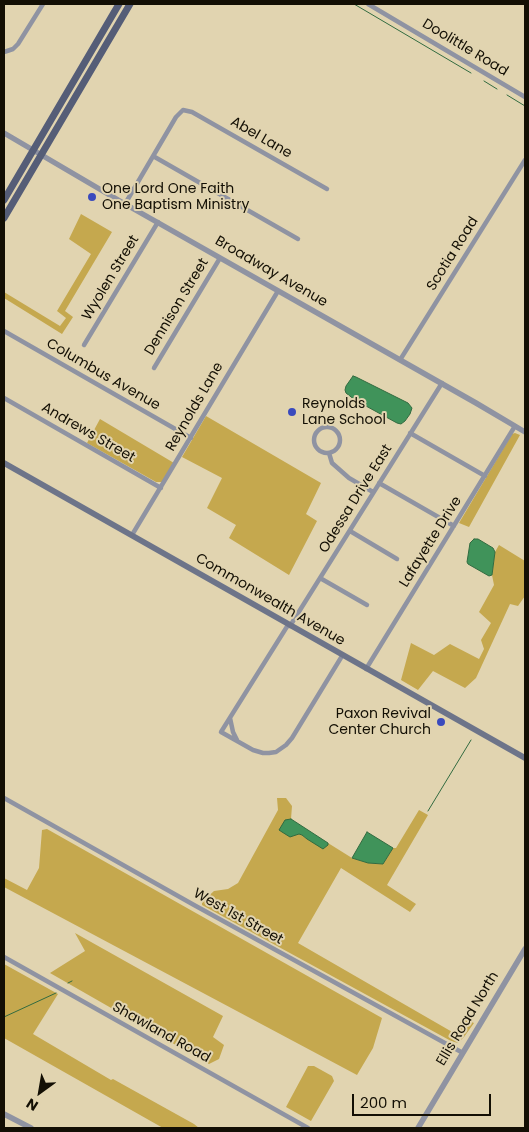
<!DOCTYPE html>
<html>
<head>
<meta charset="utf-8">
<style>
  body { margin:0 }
  #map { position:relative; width:529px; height:1132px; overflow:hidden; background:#e1d4b0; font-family:Poppins,sans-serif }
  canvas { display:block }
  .frame { position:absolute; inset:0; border:5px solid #130f04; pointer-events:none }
  .north { position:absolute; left:15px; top:1067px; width:50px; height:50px; -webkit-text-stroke:4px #e1d4b0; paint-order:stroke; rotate:212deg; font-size:14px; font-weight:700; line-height:20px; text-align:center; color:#130f04 }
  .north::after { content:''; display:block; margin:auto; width:18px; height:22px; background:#130f04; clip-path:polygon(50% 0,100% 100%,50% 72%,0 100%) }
  .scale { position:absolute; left:352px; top:1094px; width:139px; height:22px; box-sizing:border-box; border:2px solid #130f04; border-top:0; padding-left:6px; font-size:15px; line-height:18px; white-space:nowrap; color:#130f04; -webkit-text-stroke:4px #e1d4b0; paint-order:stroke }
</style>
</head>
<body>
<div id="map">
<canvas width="529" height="1132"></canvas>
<div class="frame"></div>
<div class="north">N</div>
<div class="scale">200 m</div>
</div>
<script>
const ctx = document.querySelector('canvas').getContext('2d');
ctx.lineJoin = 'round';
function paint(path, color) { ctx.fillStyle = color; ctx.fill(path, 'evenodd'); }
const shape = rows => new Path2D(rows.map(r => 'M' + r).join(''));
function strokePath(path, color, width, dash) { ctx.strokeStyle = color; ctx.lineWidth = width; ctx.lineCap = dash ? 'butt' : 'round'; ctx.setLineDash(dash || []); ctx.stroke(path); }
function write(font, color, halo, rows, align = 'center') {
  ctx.font = font + ' Poppins,sans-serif'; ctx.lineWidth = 4; ctx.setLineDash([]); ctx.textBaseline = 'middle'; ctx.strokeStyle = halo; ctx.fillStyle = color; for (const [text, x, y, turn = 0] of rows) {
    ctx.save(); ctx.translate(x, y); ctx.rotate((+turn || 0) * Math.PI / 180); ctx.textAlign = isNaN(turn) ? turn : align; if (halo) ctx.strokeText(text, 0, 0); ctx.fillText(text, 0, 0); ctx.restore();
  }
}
paint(shape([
  [81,214,112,232,65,311,73,317,62,334,4,298,4,292,60,326,66,318,57,311,91,254,69,239],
  [206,416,321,483,306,514,317,521,289,575,229,538,236,525,207,508,222,478,182,457],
  [100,419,174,463,162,482,156,482,87,443],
  [515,433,520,435,469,527,459,523,512,434],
  [499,545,525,561,525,596,518,606,510,604,476,678,465,688,433,671,418,690,401,680,411,643,434,655,450,644,479,659,484,649,481,640,491,623,479,612,494,585,492,575,495,552],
  [277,798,286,798,292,806,291,819,285,821,307,839,328,845,328,843,352,858,368,863,383,864,393,848,396,848,419,810,428,815,387,885,416,904,410,912,341,868,298,943,454,1033,463,1018,474,1023,464,1037,458,1043,451,1041,202,905,202,902,214,891,228,889,238,883,278,810],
  [47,829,382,1018,373,1048,357,1075,4,887,4,878,27,890,39,868,42,830],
  [75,933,223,1016,213,1037,224,1045,219,1059,209,1064,50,973,85,951],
  [4,964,58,994,33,1034,111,1080,113,1079,194,1124,199,1128,163,1128,4,1038],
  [308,1066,314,1066,332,1076,334,1081,311,1121,286,1107]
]), '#c5a84e');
const water = shape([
  [353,376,356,377,408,403,412,408,410,414,405,421,401,424,397,423,355,400,346,393,345,390,346,386,353,376],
  [474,539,478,539,493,548,495,552,492,575,489,576,468,564,467,562,470,543,474,539],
  [291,819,328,843,328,845,323,849,307,839,302,835,299,834,290,837,282,832,279,830,285,820,291,819],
  [367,832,393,848,383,864,368,863,352,858,367,832]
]);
paint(water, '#40935a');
strokePath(water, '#326b40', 1);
strokePath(shape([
  [354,4,471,73],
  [484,81,497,89],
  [507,95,525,106],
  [428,811,471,740],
  [68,983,72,981],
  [4,1017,56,993]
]), '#326b40', 1);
strokePath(shape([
  [368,4,525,97],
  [4,52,13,49,18,44,43,4],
  [153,156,298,239],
  [125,204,176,117,183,110,192,112,327,189],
  [4,331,191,438],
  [84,345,158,222],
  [400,360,525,160],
  [154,368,220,258],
  [4,398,161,488],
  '314 440a13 13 0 1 1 26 0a13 13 0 1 1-26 0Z',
  [410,433,485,476],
  [329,453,332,463,349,478,373,492],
  [379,483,454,526],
  [350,531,397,559],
  [132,535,278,291],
  [320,578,367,605],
  [288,625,221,732,253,750,263,753,269,753,276,752,286,745,292,738,342,656],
  [290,626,442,383],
  [366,669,515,426],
  [230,718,233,732,237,740],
  [4,798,194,905,463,1053],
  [4,957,308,1128]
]), '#8f93a2', 4.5);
strokePath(shape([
  [4,133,125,204,476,403,525,432],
  [4,1114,31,1128],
  [418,1128,525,949]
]), '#8f93a2', 5.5);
strokePath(shape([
  [4,463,525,758]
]), '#6d7489', 6);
strokePath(shape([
  [4,200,119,4],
  [4,218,130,4]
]), '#555d77', 7);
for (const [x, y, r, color] of [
  [92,197,5,"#3a4abd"],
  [292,412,5,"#3a4abd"],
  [441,722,5,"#3a4abd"]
]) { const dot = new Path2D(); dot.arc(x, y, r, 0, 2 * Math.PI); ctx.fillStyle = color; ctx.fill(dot); strokePath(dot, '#e1d4b0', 2); }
write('14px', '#130f04', '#e1d4b0', [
  ["Doolittle Road",465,48,31],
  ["Abel Lane",261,138,30],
  ["Scotia Road",453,254,-58],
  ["Broadway Avenue",271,272,30],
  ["Wyolen Street",111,278,-59],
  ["Dennison Street",177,307,-59],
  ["Columbus Avenue",103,375,30],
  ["Reynolds Lane",195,407,-60],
  ["Andrews Street",88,433,30],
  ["Odessa Drive East",356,499,-58],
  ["Lafayette Drive",431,542,-58],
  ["Commonwealth Avenue",270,600,30],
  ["West 1st Street",238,917,29],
  ["Ellis Road North",468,1019,-59],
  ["Shawland Road",161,1033,29]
]);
write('14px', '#130f04', '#e1d4b0', [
  ["One Lord One Faith",102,189],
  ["One Baptism Ministry",102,205],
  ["Reynolds",302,404],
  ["Lane School",302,420],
  ["Paxon Revival",431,714,"right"],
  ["Center Church",431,730,"right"]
], 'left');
</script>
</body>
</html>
